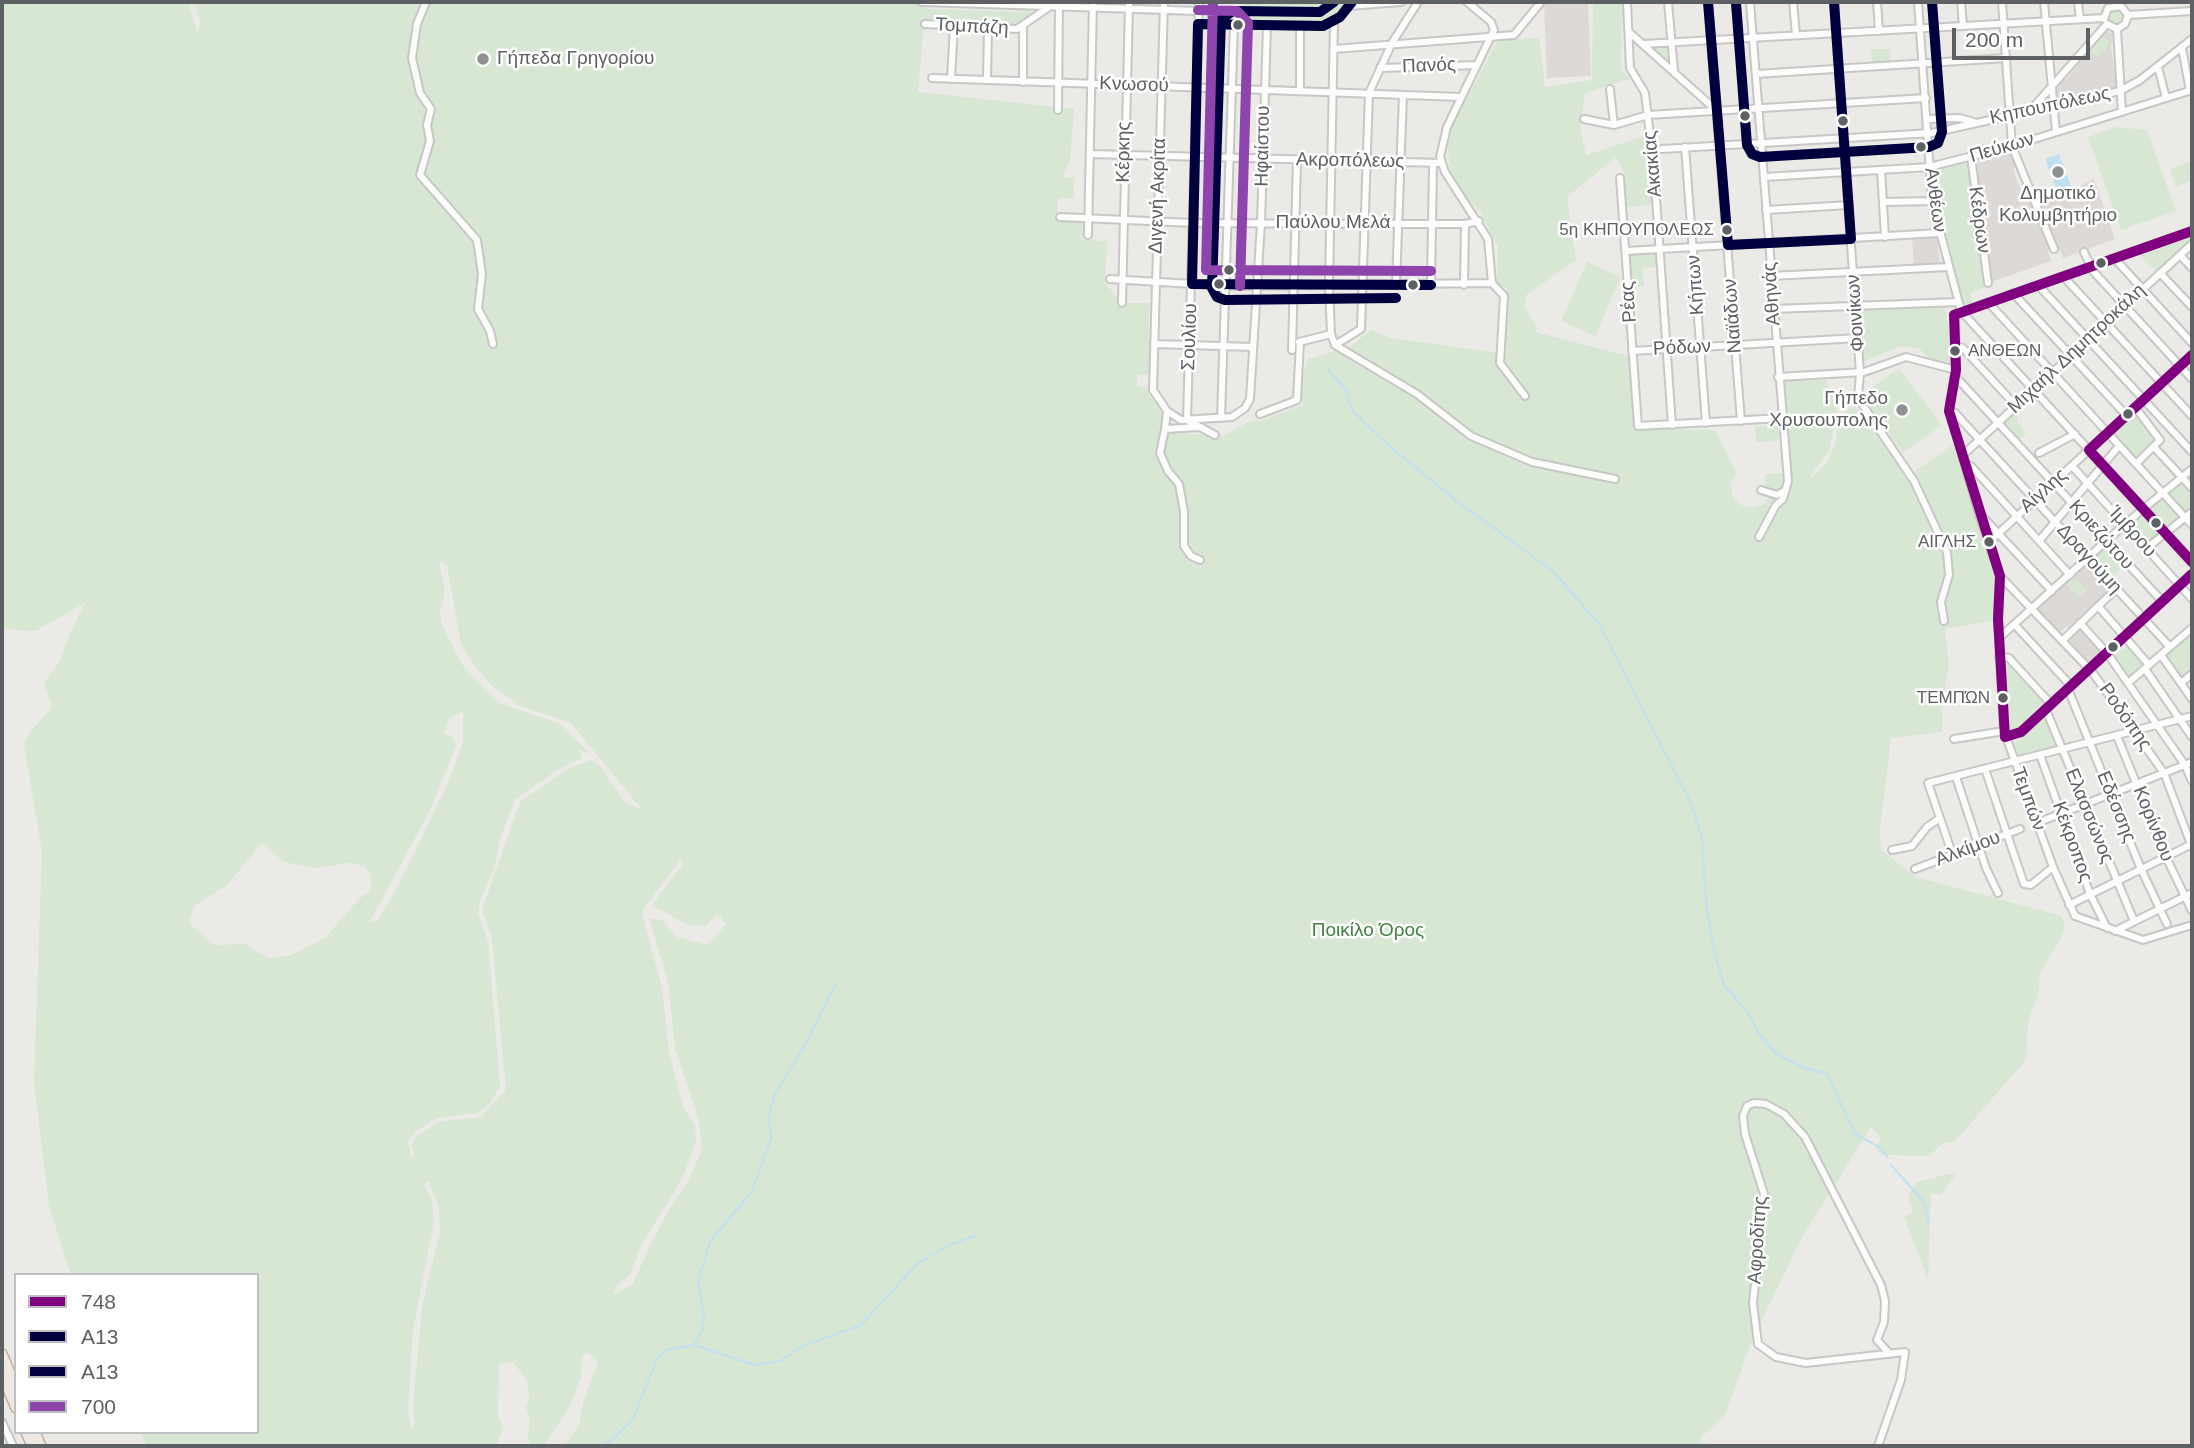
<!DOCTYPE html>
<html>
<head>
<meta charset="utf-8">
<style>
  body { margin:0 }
  #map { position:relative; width:2194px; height:1448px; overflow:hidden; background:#eceae7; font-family:Arial,sans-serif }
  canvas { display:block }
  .frame { position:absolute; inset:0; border:4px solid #5d6164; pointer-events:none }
  .legend { position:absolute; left:14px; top:1273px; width:245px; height:161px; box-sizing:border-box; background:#fff; border:2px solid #bec0c1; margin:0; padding:9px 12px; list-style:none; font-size:21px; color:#5d6164 }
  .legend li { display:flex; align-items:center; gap:14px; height:35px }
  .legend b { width:35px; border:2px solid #bec0c1 }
  .scale { position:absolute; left:1952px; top:28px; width:138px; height:32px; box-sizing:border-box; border:4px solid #5d6164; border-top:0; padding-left:9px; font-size:21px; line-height:24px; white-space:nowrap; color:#5d6164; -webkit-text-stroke:5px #fff; paint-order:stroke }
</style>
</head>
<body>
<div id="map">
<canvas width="2194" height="1448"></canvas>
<div class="frame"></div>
<ul class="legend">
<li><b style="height:9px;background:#800080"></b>748</li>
<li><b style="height:9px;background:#00003f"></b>A13</li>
<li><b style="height:9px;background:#00003f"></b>Α13</li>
<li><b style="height:9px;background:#8e44ad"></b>700</li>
</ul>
<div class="scale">200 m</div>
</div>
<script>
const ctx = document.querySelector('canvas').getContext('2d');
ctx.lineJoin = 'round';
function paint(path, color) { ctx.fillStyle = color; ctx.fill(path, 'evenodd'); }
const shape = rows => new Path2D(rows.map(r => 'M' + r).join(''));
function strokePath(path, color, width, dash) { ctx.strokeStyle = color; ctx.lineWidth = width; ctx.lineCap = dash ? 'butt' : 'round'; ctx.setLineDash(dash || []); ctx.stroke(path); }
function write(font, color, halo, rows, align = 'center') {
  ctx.font = font + ' Arial,sans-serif'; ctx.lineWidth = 5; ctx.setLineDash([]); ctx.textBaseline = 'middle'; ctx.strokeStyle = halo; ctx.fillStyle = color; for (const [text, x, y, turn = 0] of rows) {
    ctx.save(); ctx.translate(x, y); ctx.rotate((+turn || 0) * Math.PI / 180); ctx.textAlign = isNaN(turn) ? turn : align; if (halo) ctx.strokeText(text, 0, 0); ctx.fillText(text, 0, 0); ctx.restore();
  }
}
paint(shape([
  [1544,2,1588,2,1591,76,1547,78],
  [2105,30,2113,34,2111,47,2117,89,2056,103,2054,87,2068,77],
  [2011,149,2017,166,2013,169,2024,198,2028,197,2051,249,2048,251,2051,261,1991,282,1975,160],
  [2094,179,2115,239,2063,258,2040,205],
  [1938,235,1939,261,1943,264,1914,266,1912,239],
  [2090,565,2112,588,2070,629,2067,626,2060,632,2038,609,2075,574,2079,574,2081,569],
  [2077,629,2082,629,2102,651,2088,664,2066,639]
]), '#dcd9d6');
paint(shape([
  [2,2,188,2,197,32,201,26,195,2,925,2,925,9,1041,12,1017,27,924,23,918,92,1074,109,1070,159,1063,178,1074,177,1074,198,1058,198,1057,218,1084,220,1083,240,1107,241,1105,282,1121,303,1149,303,1149,374,1137,375,1137,387,1148,388,1149,395,1164,416,1161,435,1166,432,1223,436,1246,423,1257,419,1259,422,1303,405,1301,381,1308,359,1349,347,1371,330,1391,338,1507,354,1507,349,1504,350,1507,288,1497,284,1498,247,1480,211,1467,198,1450,170,1448,150,1452,126,1498,40,1539,38,1545,87,1592,80,1593,2,1627,2,1628,19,1622,14,1621,69,1630,79,1585,93,1580,130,1586,155,1648,135,1654,204,1627,207,1624,172,1616,157,1567,197,1576,260,1526,295,1525,308,1538,328,1535,332,1629,356,1636,429,1715,430,1737,473,1730,482,1732,495,1741,505,1754,508,1765,504,1772,492,1766,489,1765,474,1783,473,1792,481,1784,381,1826,380,1837,412,1829,451,1810,475,1812,477,1827,463,1836,442,1838,416,1855,405,1907,477,1954,444,1996,571,1995,620,1945,629,1949,665,1942,704,1942,732,1891,738,1880,831,1881,850,1916,877,2062,916,2065,930,2040,974,2038,995,2028,1022,2026,1060,1955,1141,1944,1143,1928,1156,1881,1155,1876,1149,1881,1138,1871,1127,1801,1239,1750,1345,1725,1416,1700,1438,1701,1443,1718,1446,564,1446,579,1426,583,1403,598,1362,588,1353,582,1355,581,1376,571,1404,544,1446,532,1446,528,1438,530,1421,526,1407,530,1395,526,1379,513,1362,499,1364,498,1413,503,1430,495,1446,147,1446,140,1432,257,1432,257,1275,71,1275,49,1206,34,1082,42,851,24,745,29,733,52,708,44,683,61,659,70,633,86,602,36,631,2,629],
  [439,561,447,565,461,644,474,665,491,685,520,706,571,723,643,811,624,801,601,767,592,760,569,768,520,802,482,910,492,939,506,1089,481,1117,439,1122,415,1137,412,1144,415,1155,411,1159,408,1141,416,1131,437,1118,476,1113,488,1105,500,1087,488,941,478,913,480,901,494,868,501,836,515,800,557,770,582,758,580,751,591,754,562,725,500,703,463,666,442,625,440,612,445,591],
  [463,712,463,742,449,781,396,890,377,921,370,922,431,808,456,746,454,739,444,733,450,717],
  [262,843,284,862,315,868,350,863,364,866,371,875,371,890,359,899,325,938,289,956,269,958,245,944,214,945,189,923,194,906,227,885],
  [681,859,684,863,652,905,688,925,706,926,715,916,720,916,726,925,706,945,677,937,663,921,649,918,668,982,675,1048,699,1121,702,1149,689,1180,671,1206,650,1245,633,1284,613,1295,617,1285,631,1274,640,1247,682,1179,696,1141,695,1125,684,1109,669,1052,662,988,643,917,644,908],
  [428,1181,439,1206,440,1232,422,1307,413,1408,415,1425,411,1430,408,1411,413,1330,434,1221,432,1200,424,1184],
  [1244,2,1347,2,1332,18,1319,22,1243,21],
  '2107 17a9 9 0 1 1 18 0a9 9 0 1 1-18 0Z',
  [2102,35,2111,43,2098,57,2090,50],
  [1670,43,1674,71,1643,44],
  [1871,49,1890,49,1891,62,1872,63],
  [2116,127,2147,130,2176,211,2121,230,2088,137],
  [2192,161,2192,181,2176,187,2170,169],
  [1968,162,1985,287,1970,293,1973,303,1964,306,1936,204,1933,169],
  [2192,235,2192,239,2157,272,2139,254],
  [1656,253,1657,267,1643,268,1644,286,1630,288,1628,254],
  [1587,262,1621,277,1595,336,1561,321],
  [1944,305,1952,339,1952,365,1929,360,1920,349,1909,347,1899,347,1862,362,1858,309],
  [1899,368,1942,425,1903,453,1862,395],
  [2016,411,2018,423,2026,433,2018,440,2002,423],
  [2137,413,2157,440,2137,460,2114,434],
  [1778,425,1779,441,1756,442,1755,427],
  [2182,481,2192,492,2192,509,2186,514,2168,494],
  [2163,497,2182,517,2167,529,2148,509],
  [2144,513,2163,533,2148,545,2130,525],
  [2107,546,2124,565,2111,578,2093,558],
  [2074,576,2087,590,2079,598,2066,584],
  [2192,632,2192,670,2181,679,2165,656],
  [2119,646,2122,651,2128,646,2144,665,2127,679,2110,654],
  [2010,665,2046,704,2018,729,2008,729,2005,667],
  [2045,716,2057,747,2018,757,2014,744],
  [1958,1172,1941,1195,1931,1193,1928,1280,1904,1216,1913,1213,1908,1196,1917,1182]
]), '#d8e6d4');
paint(shape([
  [2059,154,2071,186,2057,191,2045,159]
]), '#c1e0f1');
strokePath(shape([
  [1326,367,1346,390,1352,410,1388,445,1458,502,1553,571,1599,624,1691,803,1702,837,1706,902,1715,955,1724,985,1747,1011,1759,1034,1777,1054,1802,1067,1827,1074,1852,1127,1857,1135,1881,1148,1888,1158],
  [1891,1165,1925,1203,1928,1222],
  [694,1345,702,1331,704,1316,698,1282,710,1242,752,1191,772,1136,768,1121,774,1096,806,1043,835,985],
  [600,1446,612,1440,633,1419,657,1359,666,1350,694,1345,754,1365,780,1361,803,1346,861,1325,918,1263,950,1245,977,1235]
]), '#c1e0f1', 2);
const minor = shape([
  [426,2,417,24,412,58,420,93,431,109,427,125,430,141,420,175,477,240,482,274,478,309,490,331,493,344],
  [922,2,1198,11],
  [1164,2,1153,390,1167,411,1181,420,1232,417,1245,408,1250,399,1261,223,1267,26],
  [1199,2,1187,420,1215,435],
  [1467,2,1491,22,1494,30,1447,127,1440,157,1445,172,1488,239,1492,283],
  [1627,2,1630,68,1645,93,1654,170,1672,425],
  [1668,2,1674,71],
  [1708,2,1741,421],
  [1750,2,1788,481,1783,499,1776,505,1759,537],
  [1793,2,1796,35],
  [1834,2,1860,373,1858,398,1914,481,1947,552,1949,575,1941,602,1944,621],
  [1877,2,1879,31],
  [1918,2,1932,201,1961,311,2192,562],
  [1961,2,1963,26],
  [2002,2,2012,146,2054,249],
  [2044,2,2056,132],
  [2078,2,2080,19],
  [1349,6,1401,2],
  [2128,15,2192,11],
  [2104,19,2108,8,2121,6],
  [1334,21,1329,285,1331,334,1335,345,1417,394,1471,436,1532,462,1615,479],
  [925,24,1017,29,1052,5],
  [1198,24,1323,26,1340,17,1352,2],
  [2107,24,2117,29,2125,24,2128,15,2121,6],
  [1300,27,1300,91],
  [2117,29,2122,112],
  [1630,33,1717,111],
  [1643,44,2104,18],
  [2182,48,2190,91],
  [1334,49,1514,35,1541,2],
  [2158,67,2166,98],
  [1380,68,1477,65],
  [1756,74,2006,58],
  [932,78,1461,97],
  [951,79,954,26],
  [987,80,988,28],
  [1023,82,1023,26],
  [1610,89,1614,125],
  [1058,110,1059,3],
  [2029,112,2107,24],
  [1584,119,1614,125,1648,115,1926,98],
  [1927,119,1959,118,1974,122],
  [1685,147,1706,423],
  [1662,149,1932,133,2120,91,2140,80,2192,39],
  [1090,154,1441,163],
  [1971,157,1988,283],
  [1881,170,1885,237],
  [1764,177,1929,167,2012,146,2192,90],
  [1620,178,1638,426,1782,418],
  [1883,202,1932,201],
  [1766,210,1849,205],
  [1060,217,1193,223,1465,224,1479,221],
  [2192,231,1955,314,1956,370,1949,408,1978,511,2000,576,1998,619,2004,731,2053,867,2075,916,2143,940,2192,925],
  [1088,235,1093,2],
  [1626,251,1939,233],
  [2084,252,2093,271,2192,379],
  [2180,255,2192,268],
  [2115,259,2192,343],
  [2160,273,2192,307],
  [1771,276,1948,267],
  [2063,276,2192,416],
  [1110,279,1226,286,1492,283],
  [1492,283,1504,296,1500,363,1525,396],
  [1396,284,1403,95],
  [1431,285,1433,163],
  [1464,285,1465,224],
  [2038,285,2192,452],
  [2013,293,2126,415],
  [1988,302,2192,525],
  [1122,303,1129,2],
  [1773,309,1958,302],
  [1299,342,1331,334],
  [1154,344,1253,347],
  [1335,345,1361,329,1369,93,1392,43,1418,2],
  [1956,346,1963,348,2016,406],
  [1292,350,1297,160],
  [1632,351,1858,338],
  [1778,377,1864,372,1906,357,1956,370],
  [1956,377,2162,601],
  [2135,407,2160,440,2136,464],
  [1167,411,1165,429,1200,427],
  [1949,411,1955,413,2170,647],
  [1260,414,1297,400,1300,342],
  [1221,418,1234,25],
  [1165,429,1160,453,1168,471,1179,484,1184,511,1184,546,1191,556,1200,560],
  [2154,447,2192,488],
  [2039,453,2075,434],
  [1963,455,2192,244],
  [1965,464,1971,466,2070,575],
  [2072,466,2192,599],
  [1761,490,1777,495,1784,491],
  [1981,515,2052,591],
  [2039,541,2119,446],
  [1988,543,2192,355],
  [2147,548,2192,512],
  [2000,576,2093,673,2164,773,2192,847],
  [2098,606,2149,665],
  [2080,623,2107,653,2185,765,2192,781],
  [2015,625,2071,686],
  [1999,638,2125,524,2192,469],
  [2063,640,2116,589],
  [2161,655,2192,699],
  [1999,656,2009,658,2051,704],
  [2145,669,2192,737],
  [2128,683,2192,628],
  [2181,683,2192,674],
  [2068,689,2141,869,2167,924],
  [2046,710,2134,921],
  [2117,736,2166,857,2192,911],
  [2005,737,2021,732,2192,574],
  [1954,739,2004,731],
  [2040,755,2090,894,2107,928],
  [1985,769,2024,884,2031,885,2053,867],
  [1956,777,1986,868,1998,893],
  [2037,823,2192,762],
  [1892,850,1912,846,1927,827,1940,818],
  [1953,856,1928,783,2192,716],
  [1915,869,2020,829],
  [2069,905,2192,844],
  [2115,931,2192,893],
  [2,1422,13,1446],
  [1878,1446,1901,1380,1905,1352,1806,1363,1776,1357,1758,1344,1753,1303,1764,1194,1745,1134,1743,1116,1747,1106,1754,1103,1766,1104,1784,1114,1805,1137,1881,1285,1885,1301,1884,1322,1877,1340,1889,1353]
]);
const highway = shape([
  [2,1354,16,1387],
  [2,1375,16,1408],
  [26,1432,32,1446],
  [35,1432,41,1446]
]);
strokePath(minor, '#c6c7c6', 10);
strokePath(highway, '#bfb098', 12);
strokePath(minor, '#fcfcfb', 6);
strokePath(highway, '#eee9e2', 9);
strokePath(shape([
  [2089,450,2192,562],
  [2089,450,2192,355],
  [2005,737,1998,619,2000,576,1949,411,1956,370,1954,315,2192,231],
  [2005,737,2021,732,2192,574]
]), '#800080', 10);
strokePath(shape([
  [1352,2,1340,17,1323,26,1198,24,1192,284,1431,285],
  [1708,2,1728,245,1851,239,1834,2]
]), '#00003f', 10);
strokePath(shape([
  [1334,2,1320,12,1233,11,1221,19,1212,288,1217,297,1225,300,1396,298],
  [1736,3,1747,145,1752,154,1760,157,1929,147,1938,143,1942,132,1932,2]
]), '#00003f', 10);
strokePath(shape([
  [1213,2,1206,270,1431,271],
  [1198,10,1237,11,1248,23,1240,286]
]), '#8e44ad', 10);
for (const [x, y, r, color] of [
  [1238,25,6,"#5d6164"],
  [483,59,7,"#8f9192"],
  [1745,116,6,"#5d6164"],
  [1843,121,6,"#5d6164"],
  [1921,147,6,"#5d6164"],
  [2058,172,7,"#8f9192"],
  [1727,230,6,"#5d6164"],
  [2101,263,6,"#5d6164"],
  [1229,270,6,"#5d6164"],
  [1219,284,6,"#5d6164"],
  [1413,285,6,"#5d6164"],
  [1955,351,6,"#5d6164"],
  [1902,410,7,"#8f9192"],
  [2128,414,6,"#5d6164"],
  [2156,523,6,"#5d6164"],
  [1989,542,6,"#5d6164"],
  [2113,647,6,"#5d6164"],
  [2003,698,6,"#5d6164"]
]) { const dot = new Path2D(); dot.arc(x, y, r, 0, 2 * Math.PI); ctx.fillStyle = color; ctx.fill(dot); strokePath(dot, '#fff', 2.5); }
write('17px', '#5d6164', '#fff', [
  ["5η ΚΗΠΟΥΠΟΛΕΩΣ",1714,230],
  ["ΑΝΘΕΩΝ",1968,351,"left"],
  ["ΑΙΓΛΗΣ",1976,542],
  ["ΤΕΜΠΏΝ",1990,698]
], 'right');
write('19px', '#5d6164', '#fff', [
  ["Τομπάζη",972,27,3],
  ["Πανός",1429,66,-2],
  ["Κνωσού",1134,85,2],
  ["Κηπουπόλεως",2050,106,-12],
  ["Ηφαίστου",1263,146,-89],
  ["Πεύκων",2002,148,-16],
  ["Κέρκης",1124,152,-89],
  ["Ακροπόλεως",1350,161,1],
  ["Ακακίας",1653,164,-95],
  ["Διγενή Ακρίτα",1158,196,-88],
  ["Ανθέων",1935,200,82],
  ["Κέδρων",1979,220,82],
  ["Παύλου Μελά",1333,223],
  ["Κήπων",1696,285,-94],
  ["Αθηνάς",1772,294,-94],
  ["Ρέας",1629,302,-94],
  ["Φοινίκων",1856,313,-94],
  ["Ναϊάδων",1733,316,-94],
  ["Σουλίου",1190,337,-88],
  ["Ρόδων",1682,348,-3],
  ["Μιχαήλ Δημητροκάλη",2077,349,-43],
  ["Αίγλης",2044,491,-42],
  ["Ίμβρου",2132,532,48],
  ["Κριεζώτου",2101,535,48],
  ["Δραγούμη",2089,559,48],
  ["Ροδόπης",2125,717,55],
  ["Τεμπών",2028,799,70],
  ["Εδέσσης",2116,807,68],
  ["Ελασσώνος",2089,816,68],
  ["Κορίνθου",2153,824,68],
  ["Κέκροπος",2072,842,70],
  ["Αλκίμου",1968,849,-21],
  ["Αφροδίτης",1758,1240,-86]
]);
write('19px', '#5d6164', '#fff', [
  ["Γήπεδα Γρηγορίου",497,59],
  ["Δημοτικό",2058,194,"center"],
  ["Κολυμβητήριο",2058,216,"center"],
  ["Γήπεδο",1888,399,"right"],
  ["Χρυσουπολης",1888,421,"right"]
], 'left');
write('19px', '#42813f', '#fff', [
  ["Ποικίλο Όρος",1368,931]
]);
</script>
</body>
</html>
